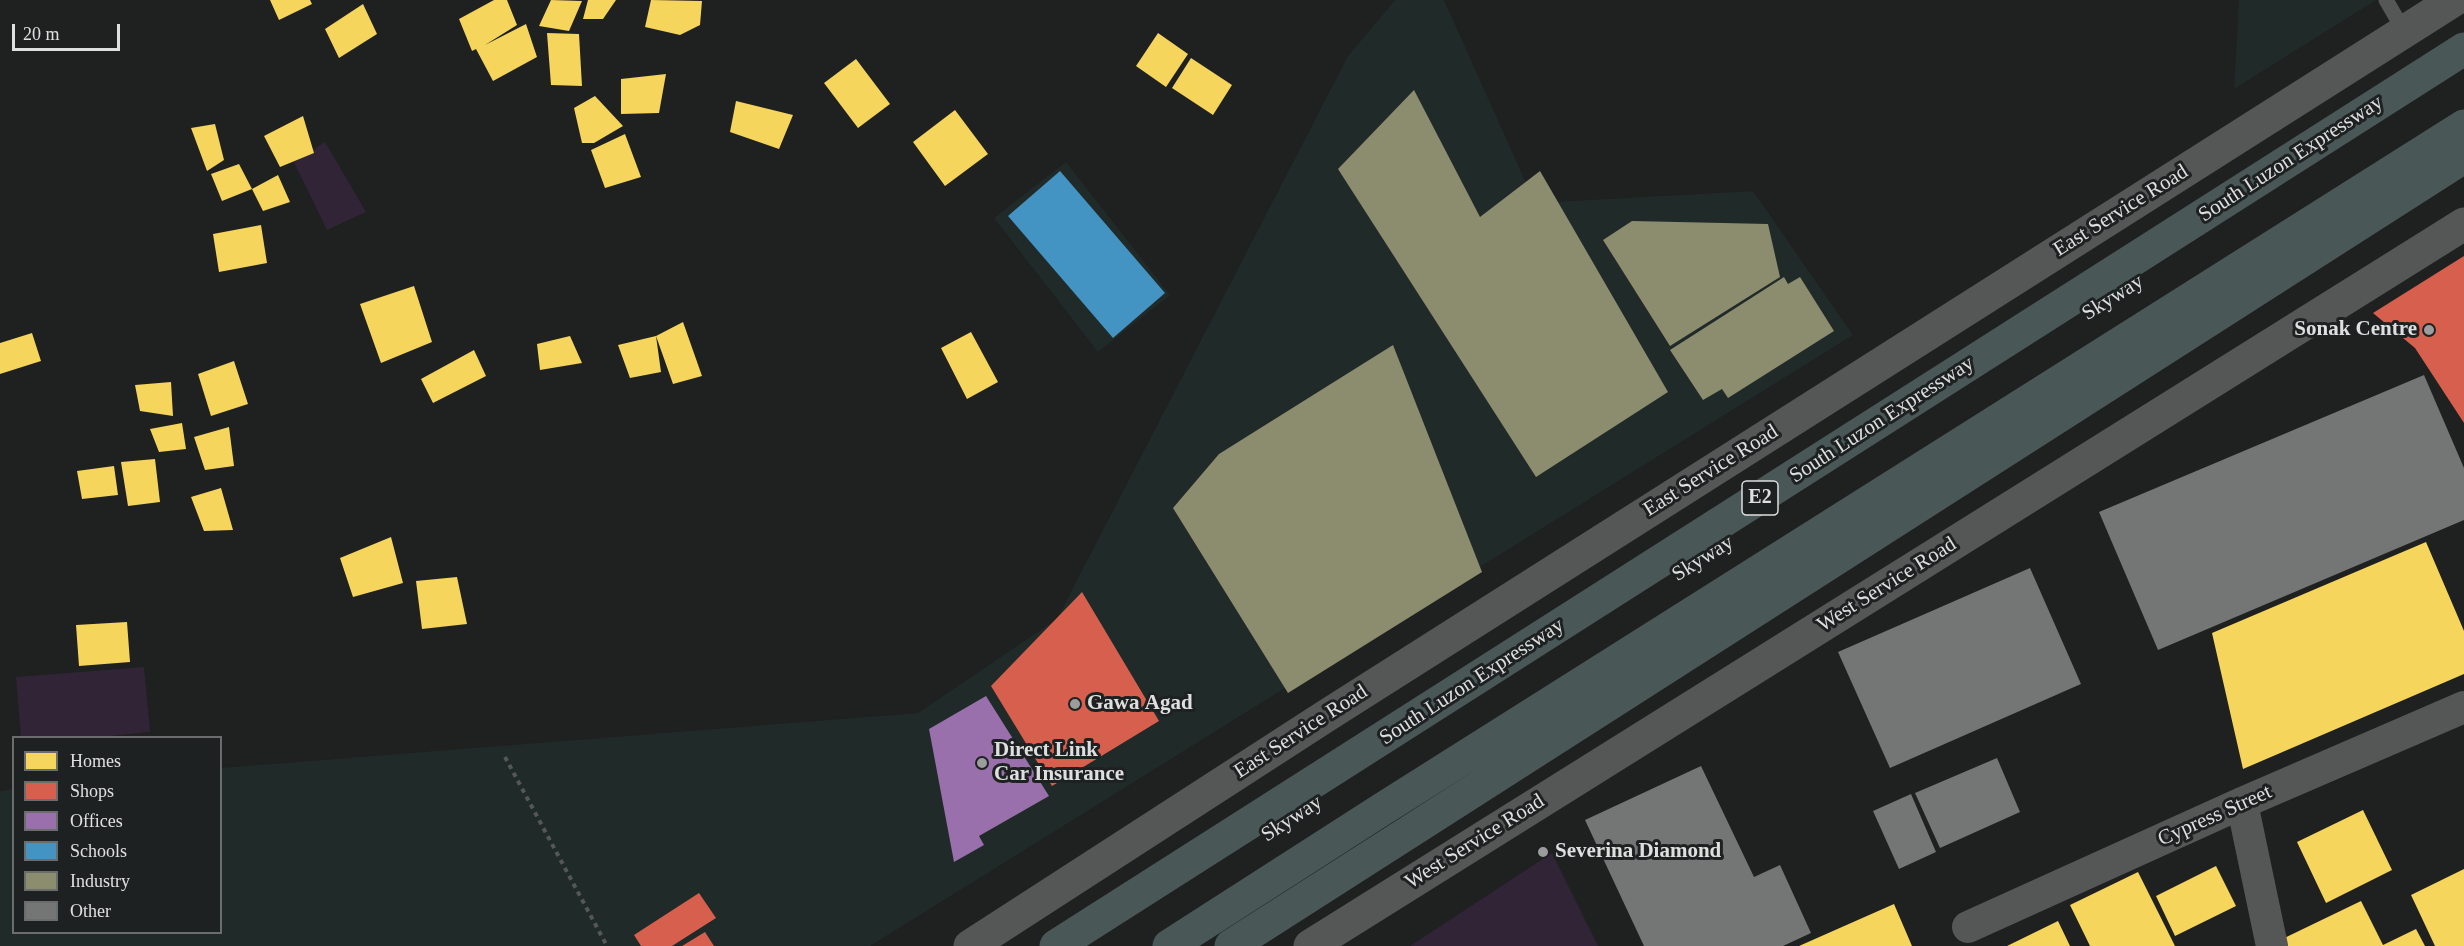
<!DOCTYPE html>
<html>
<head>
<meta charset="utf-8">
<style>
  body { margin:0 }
  #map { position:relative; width:2464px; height:946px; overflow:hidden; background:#1f2020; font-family:Georgia,serif }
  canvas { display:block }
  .legend { position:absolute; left:12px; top:736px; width:210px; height:198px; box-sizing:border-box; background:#1e2121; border:2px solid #6b6d6d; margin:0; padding:8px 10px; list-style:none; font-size:18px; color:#dee0df }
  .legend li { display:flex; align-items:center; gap:12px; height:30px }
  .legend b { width:30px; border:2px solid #6b6d6d }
  .scale { position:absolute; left:12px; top:24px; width:108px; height:27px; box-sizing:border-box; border:3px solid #dee0df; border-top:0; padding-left:8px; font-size:18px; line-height:21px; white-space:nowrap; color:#dee0df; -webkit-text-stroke:4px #1e2121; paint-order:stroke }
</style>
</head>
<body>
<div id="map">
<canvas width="2464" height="946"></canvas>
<ul class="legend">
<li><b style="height:16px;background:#f6d55c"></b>Homes</li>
<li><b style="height:16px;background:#d6604d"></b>Shops</li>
<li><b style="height:16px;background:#9970ab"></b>Offices</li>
<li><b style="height:16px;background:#4393c3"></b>Schools</li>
<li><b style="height:16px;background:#8c8c6e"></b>Industry</li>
<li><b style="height:16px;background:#747575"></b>Other</li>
</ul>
<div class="scale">20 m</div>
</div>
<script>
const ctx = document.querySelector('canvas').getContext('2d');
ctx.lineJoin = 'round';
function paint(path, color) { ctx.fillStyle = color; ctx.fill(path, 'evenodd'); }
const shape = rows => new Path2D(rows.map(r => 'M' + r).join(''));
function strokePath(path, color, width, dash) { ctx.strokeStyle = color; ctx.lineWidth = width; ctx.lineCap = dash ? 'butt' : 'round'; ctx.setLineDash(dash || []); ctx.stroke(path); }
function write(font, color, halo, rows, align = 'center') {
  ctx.font = font + ' Georgia,serif'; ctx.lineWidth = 6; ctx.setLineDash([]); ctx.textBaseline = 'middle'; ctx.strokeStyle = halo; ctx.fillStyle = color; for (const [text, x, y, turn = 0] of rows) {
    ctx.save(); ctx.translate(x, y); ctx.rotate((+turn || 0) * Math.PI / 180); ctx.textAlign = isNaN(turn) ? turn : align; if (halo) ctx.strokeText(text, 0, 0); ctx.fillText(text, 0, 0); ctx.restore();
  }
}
paint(shape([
  [1395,0,1444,0,1535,203,1753,191,1853,335,870,946,0,946,0,791,13,789,14,932,220,932,221,768,918,713,1057,619,1348,56],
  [2239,0,2376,0,2234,89],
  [1066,162,1170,295,1098,352,994,218]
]), '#202a28');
paint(shape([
  [325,142,366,212,327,230,294,162],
  [144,667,150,732,87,738,21,737,16,677],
  [1552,853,1598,946,1410,946]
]), '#312437');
paint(shape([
  [270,0,310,0,312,4,279,20],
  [494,0,507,0,517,25,485,45,526,24,537,57,493,81,476,49,472,51,459,19],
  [551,0,582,1,569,31,539,26],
  [588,0,616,0,603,19,583,19],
  [651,0,702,1,700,25,680,35,645,27],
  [363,4,377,34,339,58,325,29],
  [547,33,579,34,582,86,551,85],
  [1158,33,1188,54,1166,87,1136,66],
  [1191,58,1232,85,1213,115,1172,88],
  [856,59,890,104,858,128,824,83],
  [666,74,659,113,621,114,621,79],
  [595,96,623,126,594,143,582,143,574,108],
  [736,101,793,115,779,149,730,132],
  [955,110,988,154,945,186,913,142],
  [303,116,314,153,280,167,264,136],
  [215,124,224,160,207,171,191,128],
  [625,134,641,177,605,188,591,150],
  [239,164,252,189,222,201,211,174],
  [278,175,290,202,263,211,252,189],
  [261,225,267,263,219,272,213,234],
  [414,286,432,342,381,363,360,304],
  [683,322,702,376,673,384,656,336],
  [971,332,998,382,967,399,941,348],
  [32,333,41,361,0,374,0,343],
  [570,336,582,363,540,370,537,344],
  [656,336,661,372,630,378,618,345],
  [474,350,486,376,433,403,421,379],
  [234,361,248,404,211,416,198,374],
  [171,382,173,416,140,411,135,385],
  [182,423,186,449,159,452,150,429],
  [229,427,234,466,205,470,194,437],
  [155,459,160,502,128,506,121,462],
  [114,466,118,495,82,499,77,471],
  [221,488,233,530,204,531,191,497],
  [391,537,403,583,353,597,340,558],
  [2426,542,2464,631,2464,674,2243,769,2212,633],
  [457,577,467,624,422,629,416,581],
  [127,622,130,662,79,666,76,625],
  [2363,810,2392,870,2326,903,2297,842],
  [2216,866,2236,906,2175,936,2156,896],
  [2464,869,2464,946,2435,946,2411,895],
  [2138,872,2175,946,2090,946,2070,905],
  [2361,901,2383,945,2416,929,2425,946,2275,946,2274,943],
  [1894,904,1912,946,1799,946],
  [2058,921,2070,946,2007,946]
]), '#f6d55c');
paint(shape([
  [2464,256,2464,423,2415,348,2373,313],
  [1082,592,1159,721,1052,786,991,686],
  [699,893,716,918,672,946,641,946,634,935],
  [705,932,714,946,682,946]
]), '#d6604d');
paint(shape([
  [986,696,1049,796,979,836,984,845,954,862,929,729]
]), '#9970ab');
paint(shape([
  [1060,171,1165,293,1113,338,1008,216]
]), '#4393c3');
paint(shape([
  [1414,90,1480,217,1540,171,1668,392,1536,477,1338,169],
  [1632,221,1768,224,1780,277,1670,346,1603,240],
  [1784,277,1788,284,1800,277,1834,331,1728,398,1722,389,1703,400,1670,350],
  [1393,345,1482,572,1288,693,1173,508,1219,454]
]), '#8c8c6e');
paint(shape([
  [2424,375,2464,468,2464,520,2158,650,2099,512],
  [2030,568,2081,684,1890,768,1838,652],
  [1997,758,2020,812,1940,848,1915,793],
  [1701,766,1754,877,1780,865,1811,933,1783,946,1644,946,1585,820],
  [1911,794,1936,852,1899,869,1873,811]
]), '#747575');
strokePath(shape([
  [505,757,607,946]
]), '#555656', 4, [4.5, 4.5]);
strokePath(shape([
  [2386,0,2404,31]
]), '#555656', 15);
strokePath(shape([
  [2242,803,2272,946],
  [1968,927,2242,803,2464,707]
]), '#555656', 32);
strokePath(shape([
  [970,946,1329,714,2454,0],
  [1310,946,2464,224]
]), '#555656', 33);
strokePath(shape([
  [1056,946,2464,49],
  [1169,946,1384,808,2464,126],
  [1231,946,2464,157]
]), '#495757', 33);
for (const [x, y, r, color] of [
  [2429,330,6,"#9b9d9c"],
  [1075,704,6,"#9b9d9c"],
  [982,763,6,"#9b9d9c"],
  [1543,852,6,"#9b9d9c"]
]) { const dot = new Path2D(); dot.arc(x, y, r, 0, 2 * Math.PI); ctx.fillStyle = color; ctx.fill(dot); strokePath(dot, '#1e2121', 2); }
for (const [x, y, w] of [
  [1760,498,36]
]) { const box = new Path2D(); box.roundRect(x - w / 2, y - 17, w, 34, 4.5); ctx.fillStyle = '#1e2121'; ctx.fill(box); strokePath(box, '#dee0df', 1.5); }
write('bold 20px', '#dee0df', null, [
  ["E2",1760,498]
]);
write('21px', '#dee0df', '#1e2121', [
  ["South Luzon Expressway",2291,159,-33],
  ["East Service Road",2121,211,-32],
  ["Skyway",2113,298,-32],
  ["South Luzon Expressway",1882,420,-33],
  ["East Service Road",1711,471,-32],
  ["Skyway",1703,559,-32],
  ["West Service Road",1887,585,-32],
  ["South Luzon Expressway",1472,682,-33],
  ["East Service Road",1301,732,-33],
  ["Cypress Street",2215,816,-24],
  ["Skyway",1292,819,-33],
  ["West Service Road",1475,842,-32]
]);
write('bold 21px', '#dee0df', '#1e2121', [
  ["Sonak Centre",2417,330,"right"],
  ["Gawa Agad",1087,704],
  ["Direct Link",994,751],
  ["Car Insurance",994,775],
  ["Severina Diamond",1555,852]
], 'left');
</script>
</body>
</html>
